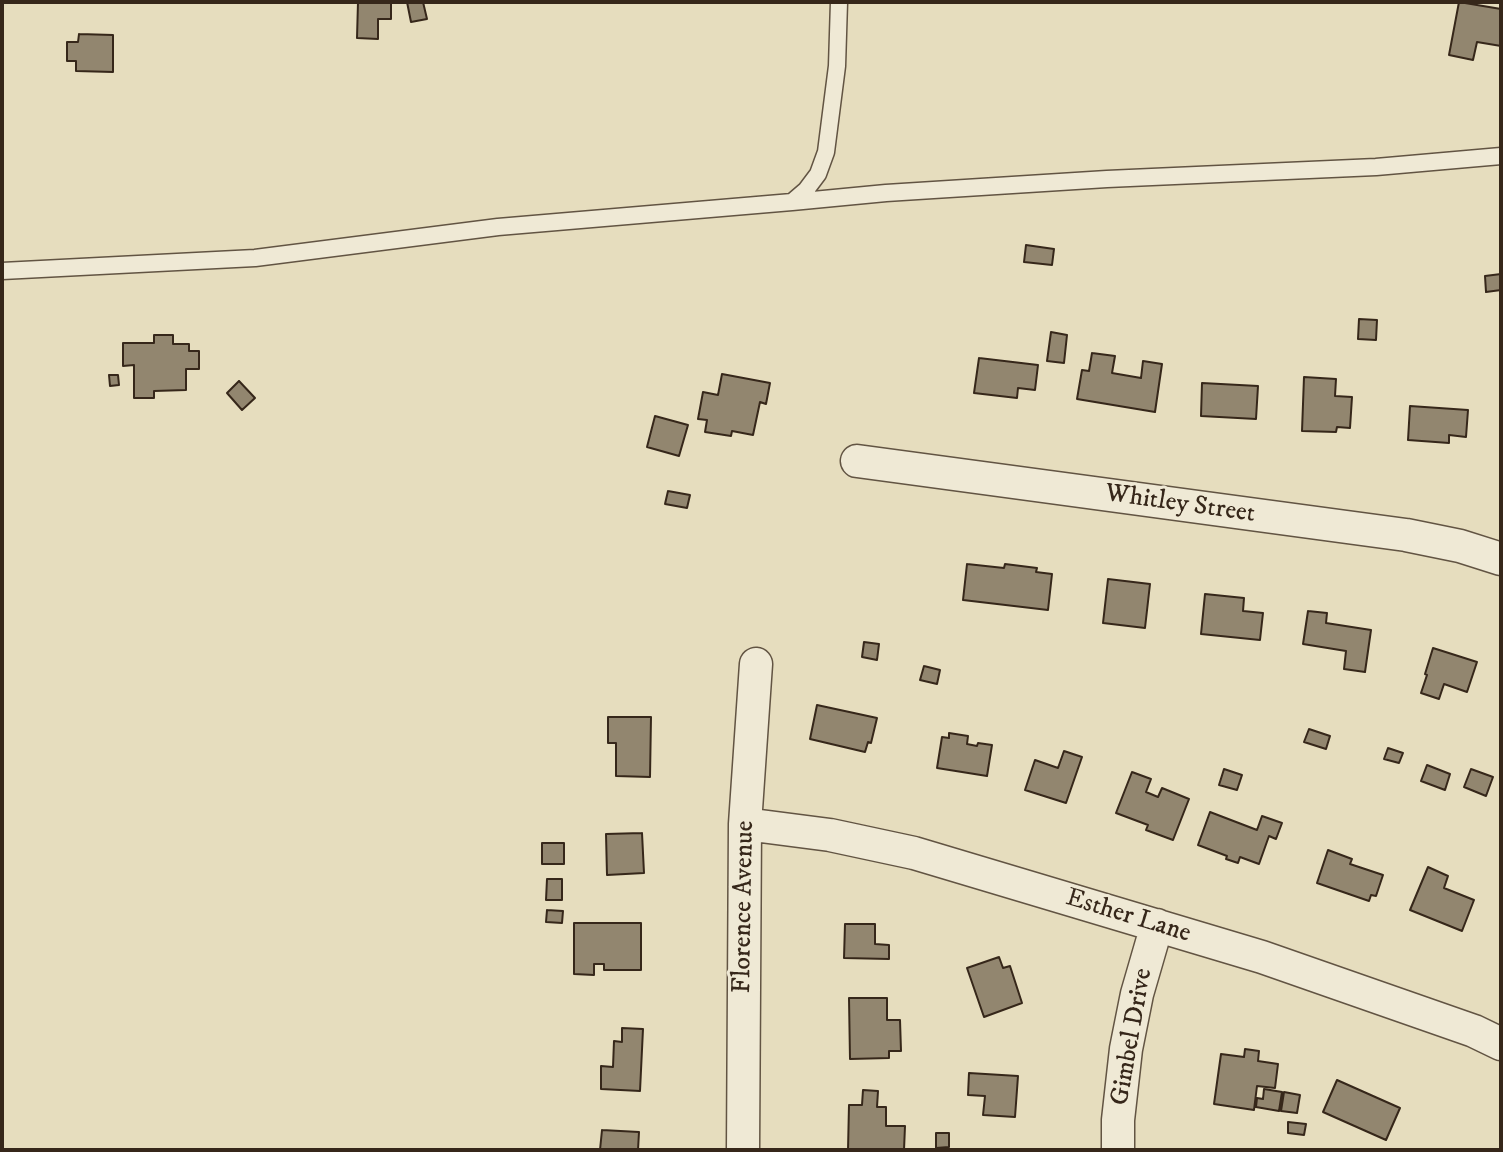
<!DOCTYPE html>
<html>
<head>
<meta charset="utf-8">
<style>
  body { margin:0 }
  #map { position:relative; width:1503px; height:1152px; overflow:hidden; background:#e6ddbe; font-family:"IM FELL DW Pica",serif }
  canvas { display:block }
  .frame { position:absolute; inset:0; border:4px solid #36271a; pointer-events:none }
</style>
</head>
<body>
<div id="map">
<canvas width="1503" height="1152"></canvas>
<div class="frame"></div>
</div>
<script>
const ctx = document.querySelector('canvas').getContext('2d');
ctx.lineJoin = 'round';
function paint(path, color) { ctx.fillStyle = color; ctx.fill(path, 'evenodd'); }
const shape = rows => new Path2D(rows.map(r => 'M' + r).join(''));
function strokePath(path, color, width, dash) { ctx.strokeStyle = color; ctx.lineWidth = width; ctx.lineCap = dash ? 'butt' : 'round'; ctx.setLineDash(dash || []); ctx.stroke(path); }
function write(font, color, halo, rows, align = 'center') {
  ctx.font = font + ' "IM FELL DW Pica",serif'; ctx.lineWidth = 6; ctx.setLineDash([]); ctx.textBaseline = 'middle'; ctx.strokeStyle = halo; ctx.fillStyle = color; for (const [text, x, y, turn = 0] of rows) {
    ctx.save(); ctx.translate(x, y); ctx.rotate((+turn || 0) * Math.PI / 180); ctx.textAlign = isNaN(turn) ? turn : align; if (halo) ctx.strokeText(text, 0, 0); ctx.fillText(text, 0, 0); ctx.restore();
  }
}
const building = shape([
  [358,2,391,2,391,19,378,19,378,39,357,38,358,2],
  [407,2,423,2,427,19,411,22,407,2],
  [1459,2,1501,9,1501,46,1477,42,1473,60,1449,55,1459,2],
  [79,34,113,35,113,72,76,71,76,61,67,61,67,42,78,42,79,34],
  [1026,245,1054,249,1052,265,1024,262,1026,245],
  [1501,274,1501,290,1486,292,1485,276,1501,274],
  [1359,319,1377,320,1376,340,1358,339,1359,319],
  [1051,332,1067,335,1064,363,1047,361,1051,332],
  [154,335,173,335,173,344,189,344,189,351,199,351,199,369,186,369,186,390,154,391,154,398,134,398,134,365,123,366,123,343,154,343,154,335],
  [1092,353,1115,356,1112,373,1141,378,1143,361,1162,364,1155,412,1077,399,1082,370,1089,371,1092,353],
  [979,358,1038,365,1035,390,1018,388,1017,398,974,393,979,358],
  [722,374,770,383,766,404,760,402,753,435,732,431,731,436,705,432,707,420,698,419,703,392,718,395,722,374],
  [109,375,118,375,119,385,110,386,109,375],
  [1304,377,1336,379,1335,396,1352,397,1350,428,1337,427,1336,432,1302,431,1304,377],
  [239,381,255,398,242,410,227,393,239,381],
  [1202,383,1258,386,1256,419,1201,416,1202,383],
  [1410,406,1468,410,1466,437,1449,435,1449,443,1408,440,1410,406],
  [655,416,688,425,679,456,647,447,655,416],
  [668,491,690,495,687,508,665,504,668,491],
  [967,564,1004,568,1005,564,1037,568,1036,572,1052,574,1048,610,963,600,967,564],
  [1108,579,1150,584,1145,628,1103,623,1108,579],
  [1205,594,1244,598,1243,611,1263,613,1260,640,1201,634,1205,594],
  [1308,611,1327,613,1326,623,1371,630,1365,672,1344,669,1346,651,1303,644,1308,611],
  [864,642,879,644,877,660,862,657,864,642],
  [1433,648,1477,662,1467,692,1444,684,1439,699,1421,693,1427,675,1425,674,1433,648],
  [924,666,940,670,937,684,920,680,924,666],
  [817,705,877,718,871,743,868,742,865,752,810,739,817,705],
  [608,717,651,717,650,777,616,776,616,743,608,743,608,717],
  [1309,729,1330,736,1326,749,1304,742,1309,729],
  [949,733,968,736,967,744,977,746,978,743,992,745,987,776,937,768,942,737,949,738,949,733],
  [1388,748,1403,753,1399,763,1384,759,1388,748],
  [1064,751,1082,757,1066,803,1025,790,1035,760,1058,768,1064,751],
  [1427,765,1450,774,1445,790,1421,781,1427,765],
  [1224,769,1242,775,1237,790,1219,785,1224,769],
  [1471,769,1493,777,1486,796,1464,787,1471,769],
  [1132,772,1151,779,1146,792,1158,797,1162,788,1189,799,1173,840,1146,830,1148,825,1116,813,1132,772],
  [1210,812,1257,830,1262,816,1282,823,1276,839,1269,836,1259,864,1240,857,1238,863,1226,859,1227,856,1198,845,1210,812],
  [642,833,644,873,607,875,606,834,642,833],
  [542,843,564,843,564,864,542,864,542,843],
  [1328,850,1352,859,1350,864,1383,875,1376,896,1371,895,1369,901,1317,883,1328,850],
  [1428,867,1448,876,1444,888,1474,900,1462,931,1410,910,1428,867],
  [547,879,562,879,562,900,546,900,547,879],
  [547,910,563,911,562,923,546,922,547,910],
  [574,923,641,923,641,970,604,970,604,964,594,964,594,975,574,974,574,923],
  [845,924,875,924,875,944,889,945,889,959,844,958,845,924],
  [999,957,1003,968,1010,966,1022,1003,984,1017,967,968,999,957],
  [849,998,887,998,887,1020,900,1020,901,1051,889,1051,889,1058,850,1059,849,998],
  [622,1028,643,1029,640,1091,601,1089,601,1066,613,1067,614,1041,622,1042,622,1028],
  [1245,1049,1259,1051,1258,1061,1278,1064,1275,1088,1257,1086,1254,1110,1214,1104,1221,1054,1244,1057,1245,1049],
  [969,1073,1018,1076,1015,1117,983,1115,985,1096,968,1095,969,1073],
  [1337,1080,1400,1108,1386,1140,1323,1112,1337,1080],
  [1264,1089,1282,1092,1279,1111,1256,1107,1257,1098,1263,1099,1264,1089],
  [863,1090,878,1091,877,1107,886,1107,886,1126,905,1126,904,1150,848,1150,849,1105,862,1105,863,1090],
  [1284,1092,1300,1095,1297,1113,1281,1111,1284,1092],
  [1288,1122,1306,1124,1304,1135,1288,1133,1288,1122],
  [602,1130,639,1132,638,1150,600,1150,602,1130],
  [936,1133,949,1133,949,1147,936,1148,936,1133]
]);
paint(building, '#92866f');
strokePath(building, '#36271a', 2);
const lane = shape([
  [792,202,886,193,1107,179,1376,167,1501,156],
  [2,271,255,258,498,227,792,202,806,190,818,174,826,152,837,66,839,2]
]);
const street = shape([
  [857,461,1406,535,1460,546,1501,559],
  [745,824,830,835,914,853,1262,957,1474,1031,1501,1044],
  [743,1150,745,824,756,664],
  [1118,1150,1118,1120,1126,1049,1137,994,1157,925]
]);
strokePath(lane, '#625443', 19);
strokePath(street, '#625443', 35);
strokePath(lane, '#efe9d5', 16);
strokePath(street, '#efe9d5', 32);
write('26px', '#36271a', '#efe9d5', [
  ["Whitley Street",1180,505,8],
  ["Florence Avenue",745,907,-89],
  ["Esther Lane",1128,917,17],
  ["Gimbel Drive",1133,1037,-80]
]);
</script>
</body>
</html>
